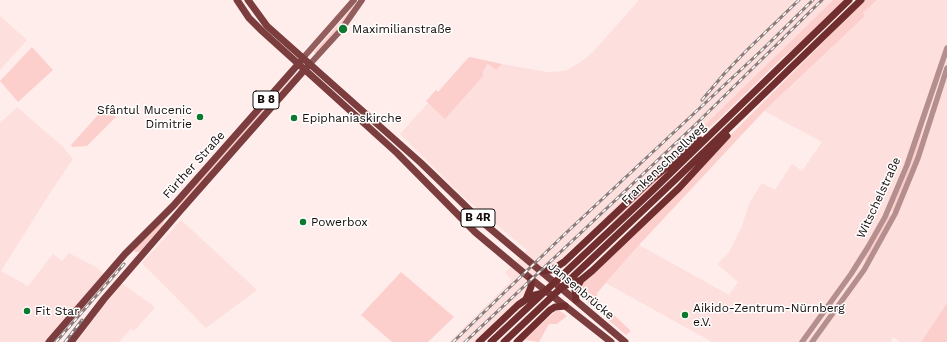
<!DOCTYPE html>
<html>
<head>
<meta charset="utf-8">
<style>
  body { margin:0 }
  canvas { display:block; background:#ffedec }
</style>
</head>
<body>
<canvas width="947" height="342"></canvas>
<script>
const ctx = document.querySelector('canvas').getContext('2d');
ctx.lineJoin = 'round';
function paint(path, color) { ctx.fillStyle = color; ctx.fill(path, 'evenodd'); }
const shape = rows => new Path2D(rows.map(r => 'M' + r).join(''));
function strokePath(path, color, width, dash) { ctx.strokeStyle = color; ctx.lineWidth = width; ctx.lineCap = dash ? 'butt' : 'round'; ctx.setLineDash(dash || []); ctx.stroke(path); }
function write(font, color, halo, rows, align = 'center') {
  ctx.font = font + ' "Work Sans",sans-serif'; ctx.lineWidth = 3; ctx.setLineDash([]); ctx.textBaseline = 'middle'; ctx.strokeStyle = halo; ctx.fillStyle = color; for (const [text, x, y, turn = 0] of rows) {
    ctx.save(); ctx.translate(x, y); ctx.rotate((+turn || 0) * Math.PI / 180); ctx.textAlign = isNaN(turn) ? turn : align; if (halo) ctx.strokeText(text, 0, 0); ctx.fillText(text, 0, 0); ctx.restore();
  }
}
paint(shape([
  [639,0,833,0,671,158,556,263,474,342,449,342,512,280,505,273,527,250,462,196,400,134,428,103,445,118,484,75,481,73,489,64,496,70,502,64,547,72,565,71,579,63,593,52],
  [877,0,947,0,947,303,921,342,900,342,893,337,891,342,712,342,606,283,639,245,729,295,738,282,717,264,729,252,741,228,750,202,762,183,775,190,792,164,802,171,822,142,764,111,865,16,863,13],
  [0,16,27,40,0,70],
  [17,107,63,147,73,159,52,190,1,271,28,286,53,254,62,261,69,253,94,266,110,278,55,342,0,342,0,123],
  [181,220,257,290,206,328,142,263],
  [117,280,155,307,152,311,134,331,131,329,119,342,68,342]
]), '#fddfdd');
paint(shape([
  [833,0,845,0,807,38,782,58,718,120,675,157,671,158],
  [865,0,877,0,863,13,865,16,764,111,639,245,597,293,597,299,631,331,626,335,579,295,581,285],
  [356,2,341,28,317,54,314,52,342,20,355,3],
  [32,47,53,70,18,102,0,81],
  [470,57,502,64,496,70,488,64,482,73,484,75,445,119,426,101,436,90,438,92,468,58],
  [293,73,295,74,179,209,176,207],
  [105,107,116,117,87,146,72,147,71,145],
  [926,115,917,153,894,211,892,211,891,209,910,165],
  [679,161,623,215,608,225,650,185],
  [888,215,892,216,867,260,866,261,864,259],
  [165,218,163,225,142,250,139,252,135,252,134,250],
  [401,272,454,317,428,342,392,342,361,315],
  [947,303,947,342,921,342],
  [556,311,560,311,567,316,557,324,549,324,539,342,526,340,521,342]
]), '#fccfcd');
strokePath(shape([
  [802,342,851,274,868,247,885,217,907,165,947,48],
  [812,342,864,270,895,214,918,158,947,68]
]), '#b48f8d', 5.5);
strokePath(shape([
  [303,58,354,0],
  [310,64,341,30,362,0]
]), '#935f5e', 6);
strokePath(shape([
  [237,0,249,18,262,31,397,153,475,232,531,279,611,342],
  [248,0,267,26,421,163,480,220,625,342],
  [49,342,125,254,173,206,301,61],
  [71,342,104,299,180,211,307,67]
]), '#7b3d3d', 7);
strokePath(shape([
  [542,271,552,270,564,262,652,179,700,140],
  [564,286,581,280,592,271,679,188,727,136],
  [526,299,531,287,531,279],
  [576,300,575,291,581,280],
  [479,342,518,305,531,296,543,293],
  [491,342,652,191,849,0],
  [504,342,675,180,861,0],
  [517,342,550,310,555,307,565,306]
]), '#702e2f', 7);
const rail = shape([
  [702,100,724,74,746,51,799,0],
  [56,342,124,264],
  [65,342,82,320],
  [453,342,567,232,762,50,813,0],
  [465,342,695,125,822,0]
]);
strokePath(rail, '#897c7b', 3);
strokePath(rail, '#fff', 1.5, [4.5]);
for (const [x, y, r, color] of [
  [343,29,5,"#0c7a2e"],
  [200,117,4,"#0c7a2e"],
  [294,118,4,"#0c7a2e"],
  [303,222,4,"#0c7a2e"],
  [27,311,4,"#0c7a2e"],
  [685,315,4,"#0c7a2e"]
]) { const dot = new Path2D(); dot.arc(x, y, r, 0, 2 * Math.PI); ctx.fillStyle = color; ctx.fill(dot); strokePath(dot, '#fff', 1.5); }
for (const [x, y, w] of [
  [266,100,26],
  [478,218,34]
]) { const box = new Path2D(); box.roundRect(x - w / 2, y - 9, w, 18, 3); ctx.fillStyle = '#fff'; ctx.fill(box); strokePath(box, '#140b0a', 1); }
write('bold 11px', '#140b0a', null, [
  ["B 8",266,100],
  ["B 4R",478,218]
]);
write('12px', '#140b0a', '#fff', [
  ["Maximilianstraße",352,29],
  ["Sfântul Mucenic",192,110,"right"],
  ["Dimitrie",192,124,"right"],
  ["Epiphaniaskirche",302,118],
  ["Powerbox",311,222],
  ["Aikido-Zentrum-Nürnberg",693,308],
  ["e.V.",693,322],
  ["Fit Star",35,311]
], 'left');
write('12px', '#140b0a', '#fff', [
  ["Frankenschnellweg",664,164,-44],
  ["Fürther Straße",194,165,-48],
  ["Witschelstraße",879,198,-65],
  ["Jansenbrücke",581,291,40]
]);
</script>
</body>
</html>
